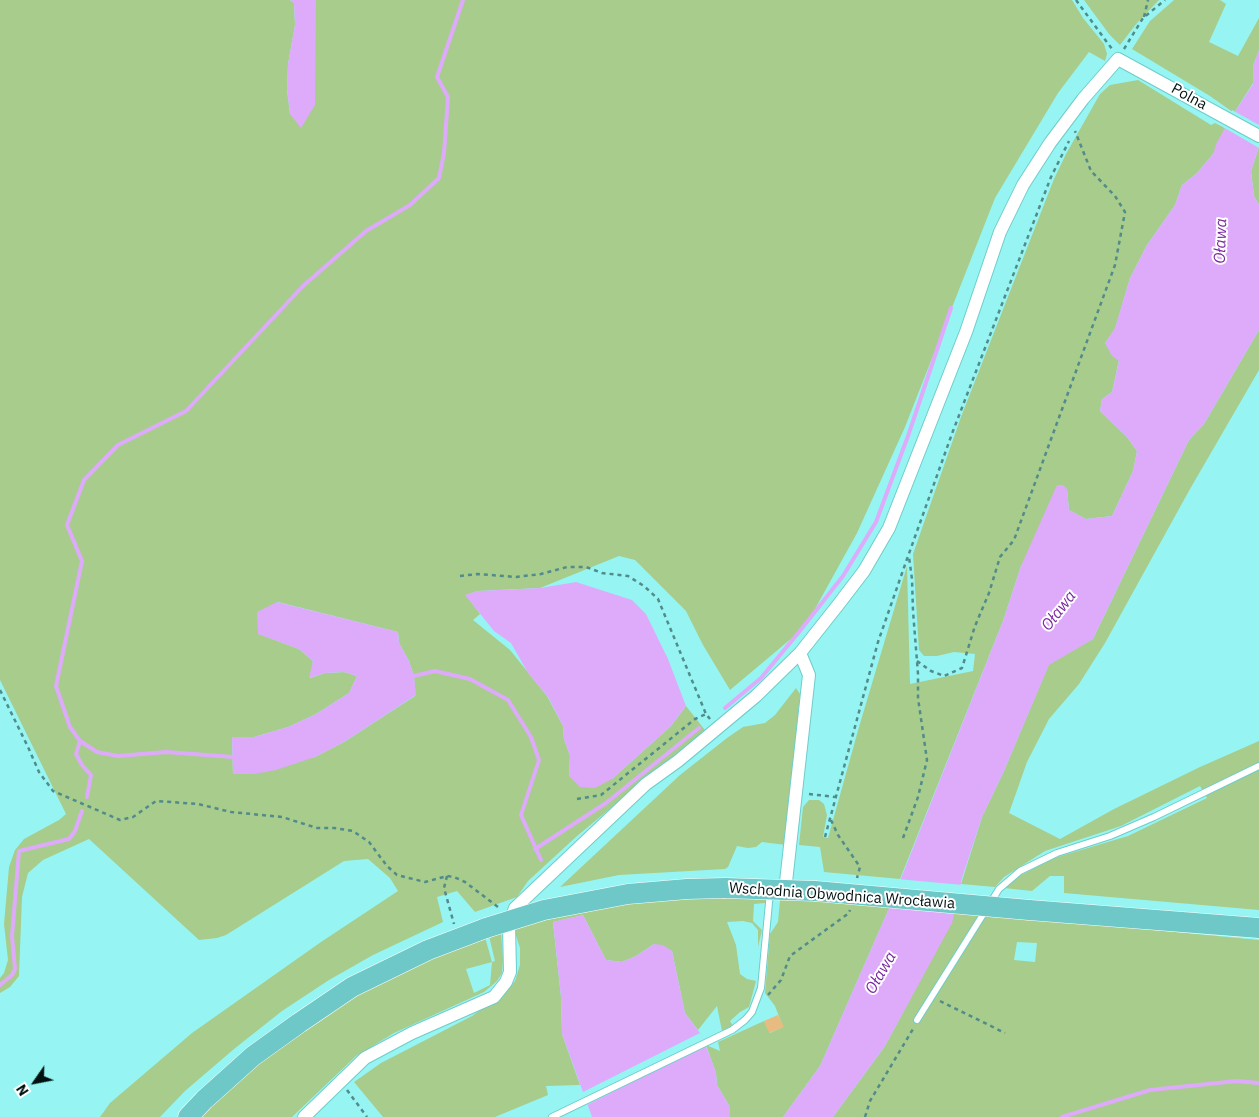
<!DOCTYPE html>
<html>
<head>
<meta charset="utf-8">
<style>
  body { margin:0 }
  #map { position:relative; width:1259px; height:1117px; overflow:hidden; background:#96f5f2; font-family:"IBM Plex Sans",sans-serif }
  canvas { display:block }
  .north { position:absolute; left:10px; top:1057px; width:50px; height:50px; -webkit-text-stroke:4px #fff; paint-order:stroke; rotate:237deg; font-size:14px; font-weight:700; line-height:20px; text-align:center; color:#011 }
  .north::after { content:''; display:block; margin:auto; width:18px; height:22px; background:#011; clip-path:polygon(50% 0,100% 100%,50% 72%,0 100%) }
</style>
</head>
<body>
<div id="map">
<canvas width="1259" height="1117"></canvas>
<div class="north">N</div>
</div>
<script>
const ctx = document.querySelector('canvas').getContext('2d');
ctx.lineJoin = 'round';
function paint(path, color) { ctx.fillStyle = color; ctx.fill(path, 'evenodd'); }
const shape = rows => new Path2D(rows.map(r => 'M' + r).join(''));
function strokePath(path, color, width, dash) { ctx.strokeStyle = color; ctx.lineWidth = width; ctx.lineCap = dash ? 'butt' : 'round'; ctx.setLineDash(dash || []); ctx.stroke(path); }
function write(font, color, halo, rows, align = 'center') {
  ctx.font = font + ' "IBM Plex Sans",sans-serif'; ctx.lineWidth = 4; ctx.setLineDash([]); ctx.textBaseline = 'middle'; ctx.strokeStyle = halo; ctx.fillStyle = color; for (const [text, x, y, turn = 0] of rows) {
    ctx.save(); ctx.translate(x, y); ctx.rotate((+turn || 0) * Math.PI / 180); ctx.textAlign = isNaN(turn) ? turn : align; if (halo) ctx.strokeText(text, 0, 0); ctx.fillText(text, 0, 0); ctx.restore();
  }
}
paint(shape([
  [0,0,290,0,294,3,295,25,288,64,287,90,290,114,316,0,1072,0,1083,18,1104,44,1107,54,1105,61,1089,52,1058,93,995,198,905,427,857,533,805,627,730,690,703,645,686,611,635,560,619,556,540,588,478,591,466,595,480,614,473,620,510,650,547,696,563,726,564,739,570,756,569,776,612,779,671,726,686,706,705,730,577,836,528,881,517,897,475,912,457,891,437,897,443,922,373,955,329,980,282,1011,234,1049,185,1091,160,1117,100,1117,110,1103,192,1033,321,942,398,891,390,878,368,859,344,861,226,935,217,938,199,940,89,839,43,860,28,873,22,897,19,976,10,987,0,993,0,978,4,973,8,960,4,924,9,867,15,850,24,839,59,820,66,814,0,680],
  [278,602,398,632,399,643,409,661,414,676,415,696,344,742,315,757,233,774,232,738,254,737,288,727,316,714,349,693,357,676,344,672,325,673,310,678,313,661,299,649,259,634],
  [1084,0,1159,0,1137,23,1120,45,1109,34],
  [1174,0,1220,0,1226,4,1209,42,1238,56,1259,18,1259,50,1253,66,1253,83,1234,113,1210,96,1132,49,1150,21],
  [1138,80,1211,125,1215,123,1225,128,1213,154,1197,173,1182,185,1175,205,1147,245,1130,278,1115,329,1105,343,1119,360,1112,392,1102,399,1100,411,1127,437,1137,451,1133,471,1112,516,1086,519,1069,510,1067,489,1021,566,1003,621,900,879,824,872,820,847,799,845,803,807,809,800,819,800,824,804,827,815,823,837,828,838,859,727,907,566,910,684,973,671,975,654,954,652,937,656,924,656,919,650,913,554,961,417,1054,179,1066,154,1100,94,1110,85],
  [1259,147,1259,205,1254,196,1251,171],
  [1259,330,1259,370,1190,489,1105,643,1079,684,1049,719,1027,762,1009,813,1060,839,1114,809,1200,767,1259,741,1259,910,1064,893,1064,876,1050,876,1032,891,1004,888,1021,875,1054,858,1128,836,1207,798,1200,786,1121,826,1045,851,1004,877,995,887,961,884,982,817,1004,771,1049,664,1093,639,1189,440,1204,424],
  [796,688,800,694,786,845,762,842,756,847,748,848,737,846,728,867,725,869,619,875,560,887,680,775,727,738,743,727,765,723,775,715],
  [760,895,765,900,765,903,754,904,753,921,762,930,758,947,758,930,752,923,743,921,727,922,736,945,740,974,747,979,756,981,749,1007,740,1012,730,1021,733,1026,722,1031,717,1006,698,1030,685,1013,672,951,654,944,636,956,622,962,606,960,583,915,553,922,561,997,562,1034,580,1085,546,1086,548,1095,495,1117,383,1117,354,1082,381,1063,472,1016,508,990,515,981,520,965,520,948,514,929,550,919,618,905,672,899],
  [785,897,890,906,820,1066,783,1117,730,1117,730,1107,717,1085,716,1073,706,1045,720,1051,718,1042,764,1021,770,1033,783,1027,775,1006,765,993,770,934,778,922,780,900],
  [954,911,1259,940,1259,1117,833,1117,885,1046,951,923],
  [1017,942,1037,943,1035,962,1014,960],
  [501,932,503,960,502,973,497,981,484,992,394,1033,356,1056,292,1117,198,1117,233,1083,326,1014,377,984,418,963,485,937,492,962,495,961,489,936],
  [492,962,490,985,474,993,466,969]
]), '#a7cc8c');
paint(shape([
  [290,0,316,0,316,3,315,105,301,128,290,114,287,89,288,64,295,25,294,3],
  [1259,50,1259,147,1251,171,1254,196,1259,205,1259,330,1204,424,1189,440,1093,639,1049,665,1004,771,982,817,962,878,952,923,885,1046,833,1117,783,1117,820,1066,890,906,1003,621,1021,566,1057,485,1063,485,1067,489,1069,510,1086,519,1112,516,1133,471,1137,451,1127,437,1100,411,1102,399,1112,392,1119,361,1112,356,1105,343,1115,328,1130,278,1147,245,1175,205,1182,185,1197,173,1213,154,1217,142,1234,113,1253,84,1253,66],
  [576,582,632,600,646,614,668,659,686,706,671,726,612,779,595,788,580,787,569,776,570,756,564,739,563,726,548,697,528,673,511,643,494,631,465,595,478,591,540,588],
  [277,602,398,632,399,643,409,661,414,676,416,695,344,742,315,757,276,770,254,774,233,774,232,737,254,737,288,727,316,714,349,693,357,676,344,672,325,673,309,678,313,661,299,649,258,634,257,612],
  [583,915,606,960,622,962,636,956,654,944,663,945,672,951,685,1013,700,1033,710,1056,716,1073,717,1085,730,1107,730,1117,592,1117,562,1034,561,997,553,922]
]), '#deabfb');
paint(shape([
  [1232,110,1259,125,1259,148,1223,127],
  [897,879,963,885,957,911,887,905],
  [700,1033,706,1045,585,1106,581,1093]
]), '#96f5f2');
strokePath(shape([
  [410,678,414,676,435,671,470,679,508,700,531,737,539,760,521,815,541,860],
  [725,708,761,678,799,632,843,576,876,522,908,436,951,308],
  [80,741,76,754,82,765,91,775,87,797],
  [238,756,233,757,166,752,118,756,97,752,80,741,70,727,56,686,82,561,67,525,84,480,118,445,186,411,303,286,366,231,410,205,439,178,444,153,448,97,437,77,463,0],
  [535,849,606,803,699,728],
  [0,985,12,975,15,969,12,936,19,851,69,839,75,831,82,811],
  [1062,1117,1150,1090,1237,1081,1259,1083]
]), '#deabfb', 4);
paint(shape([
  [778,1015,784,1027,769,1033,764,1021]
]), '#e8bb81');
const service = shape([
  [917,1020,999,889,1020,871,1057,853,1110,836,1154,817,1259,766],
  [552,1117,732,1030,745,1020,752,1012,761,988,770,892]
]);
const minor = shape([
  [785,891,809,675,800,653],
  [304,1117,365,1058,412,1033,494,997,506,982,510,972,509,925,515,908,646,784,678,761,756,696,800,653,838,605,864,571,889,528,966,332,1000,232,1023,185,1050,143,1083,99,1118,59,1259,136]
]);
const primary = shape([
  [725,888,815,891],
  [1029,910,1259,928],
  [188,1117,204,1100,253,1056,299,1023,352,987,428,950,486,928]
]);
strokePath(service, '#6ecdca', 8);
strokePath(minor, '#6ecdca', 14);
strokePath(primary, '#fff', 21);
strokePath(shape([
  [1076,0,1112,49],
  [1144,17,1148,0],
  [1124,49,1143,18,1165,0],
  [460,576,478,574,516,577,541,574,567,567,586,567,602,573,628,576,644,586,658,599,706,714],
  [917,661,931,671,944,676,962,668,975,626,989,593,1000,557,1014,540,1115,265,1125,212,1115,196,1091,171,1075,131],
  [0,690,28,747,39,772,53,791,120,820,133,817,156,801,198,804,231,812,282,817,317,828,334,828,353,831,369,842,387,866,397,875,425,882,447,876,454,877,465,882,498,907],
  [809,794,836,797],
  [577,799,601,795,695,719,706,714,710,719],
  [831,820,838,835,860,867,857,878],
  [825,837,878,642,907,559,953,431,1051,177,1069,141],
  [903,838,918,797,927,760,918,698,918,674,913,611,912,579,909,557],
  [447,876,444,888,454,924],
  [768,995,781,980,790,956,849,913,850,910],
  [940,1001,1005,1033],
  [347,1090,367,1117],
  [865,1117,870,1101,913,1029]
]), '#518b8a', 2.5, [4, 4]);
strokePath(service, '#fff', 6);
strokePath(minor, '#fff', 12);
strokePath(primary, '#6ec8c7', 20);
const primaryBridge = shape([
  [815,891,1029,910],
  [486,928,544,910,628,894,687,889,725,888]
]);
strokePath(primaryBridge, '#fff', 21, []);
strokePath(primaryBridge, '#6ec8c7', 20);
write('15px', '#011', '#fff', [
  ["Polna",1189,97,29],
  ["Wschodnia Obwodnica Wrocławia",842,896,4]
]);
write('italic 16px', '#79299e', '#fff', [
  ["Oława",1221,241,-88],
  ["Oława",1059,611,-52],
  ["Oława",881,973,-60]
]);
</script>
</body>
</html>
